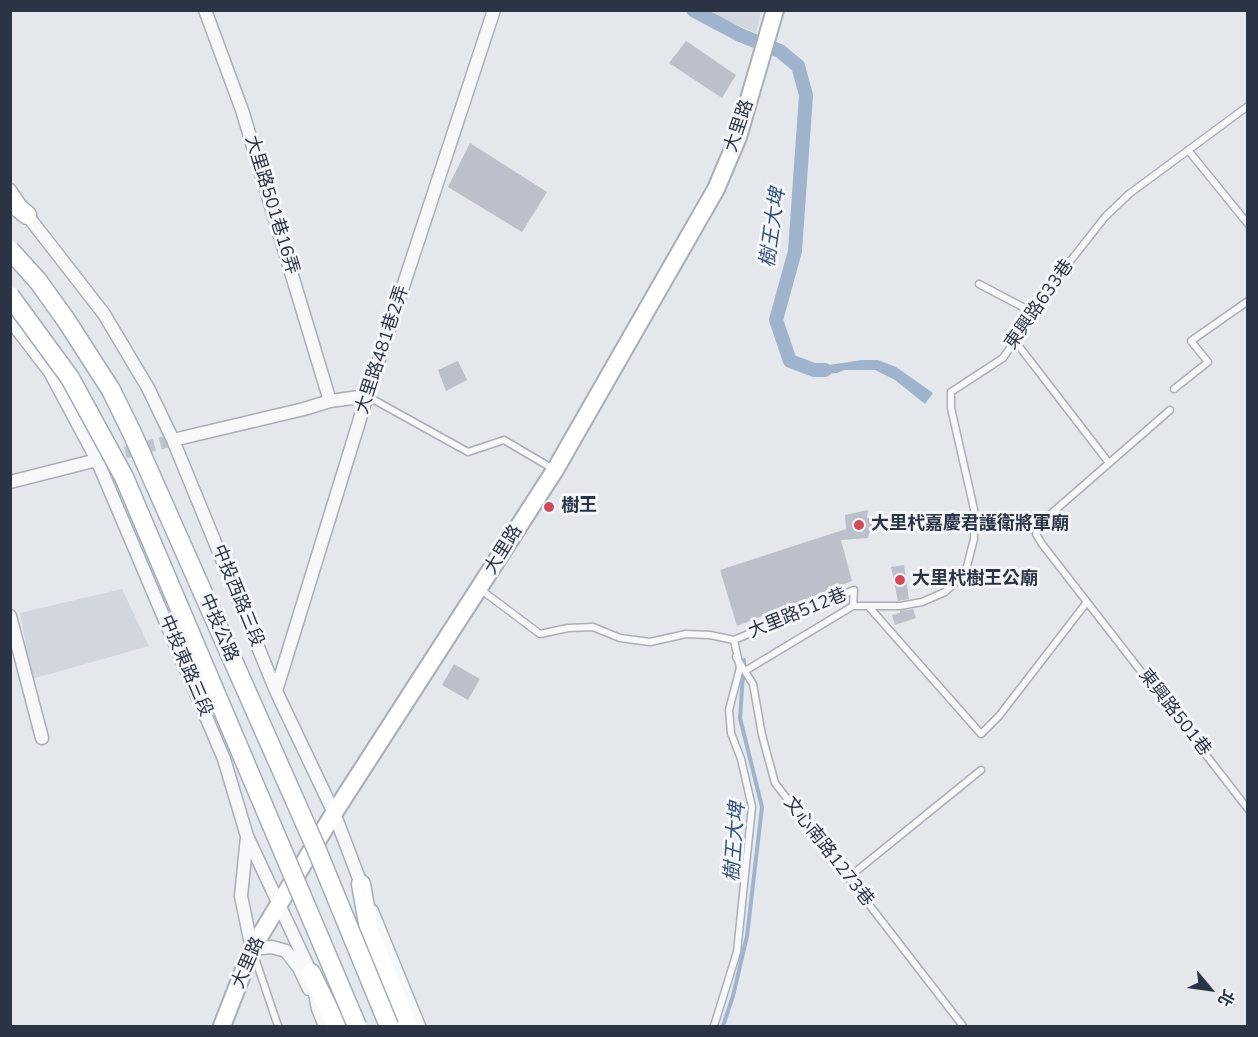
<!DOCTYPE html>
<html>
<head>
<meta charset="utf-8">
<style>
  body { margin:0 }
  #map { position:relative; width:1258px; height:1037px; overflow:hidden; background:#e4e7ec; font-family:"Nunito Sans","Noto Sans TC",sans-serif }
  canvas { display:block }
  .frame { position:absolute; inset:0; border:12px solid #2b3445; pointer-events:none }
  .north { position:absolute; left:1180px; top:959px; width:60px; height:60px; -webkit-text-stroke:4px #f4f6f9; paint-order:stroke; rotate:119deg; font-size:16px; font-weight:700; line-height:24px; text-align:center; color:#2b3445 }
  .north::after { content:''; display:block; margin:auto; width:21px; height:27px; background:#2b3445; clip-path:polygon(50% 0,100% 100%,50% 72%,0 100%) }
</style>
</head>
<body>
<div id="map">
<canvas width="1258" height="1037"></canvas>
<div class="frame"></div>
<div class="north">北</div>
</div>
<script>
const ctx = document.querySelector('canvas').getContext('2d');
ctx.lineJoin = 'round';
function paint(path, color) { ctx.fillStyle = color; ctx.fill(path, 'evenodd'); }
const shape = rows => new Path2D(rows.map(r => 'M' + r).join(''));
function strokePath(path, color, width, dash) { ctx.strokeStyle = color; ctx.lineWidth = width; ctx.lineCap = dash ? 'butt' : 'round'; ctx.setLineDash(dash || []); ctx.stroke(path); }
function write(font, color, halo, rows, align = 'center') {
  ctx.font = font + ' "Nunito Sans","Noto Sans TC",sans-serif'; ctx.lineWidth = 6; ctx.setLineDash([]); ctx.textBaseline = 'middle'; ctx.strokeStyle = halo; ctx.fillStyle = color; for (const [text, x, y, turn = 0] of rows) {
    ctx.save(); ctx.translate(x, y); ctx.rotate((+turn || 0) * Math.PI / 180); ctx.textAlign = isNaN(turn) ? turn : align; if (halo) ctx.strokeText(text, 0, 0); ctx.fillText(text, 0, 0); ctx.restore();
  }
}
paint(shape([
  [711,11,761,11,756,33,718,17],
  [122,589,149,646,32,679,20,613]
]), '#d2d6de');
paint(shape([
  [862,360,878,360,896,367,933,393,925,404,895,380,875,370,845,370,837,373,817,375,814,375,809,368]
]), '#9fb4cc');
strokePath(shape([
  [723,1026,733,996,747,936,762,807,740,718,744,660]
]), '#9fb4cc', 4);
strokePath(shape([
  [693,10,740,35,780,51,798,66,806,95,795,251,776,320,790,361,814,370,825,370]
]), '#9fb4cc', 14);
paint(shape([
  [686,41,736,75,722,98,669,63],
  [470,143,547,192,522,232,448,187],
  [458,361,467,380,446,391,438,370],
  [868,510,867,518,872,518,872,531,869,533,868,538,841,540,852,581,737,626,720,570,846,529,845,515],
  [904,565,909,599,898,601,891,567],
  [913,609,916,618,895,625,892,615,900,613,900,611],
  [454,664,480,679,468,700,442,685]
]), '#bbc0ca');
strokePath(shape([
  [108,457,173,440]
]), '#bfc3cb', 12, [12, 6]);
const lane = shape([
  [1188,150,1248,224],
  [979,284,1034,313],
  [1015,341,1109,463],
  [1174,389,1208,362,1191,341,1248,301],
  [367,396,468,452,504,440,555,470],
  [480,589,540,634,568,628,593,627,620,638,650,642,686,634,710,635,734,640,854,590,853,606],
  [1087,602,1042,544,1036,534,1037,526,1170,410],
  [853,606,900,606,922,602,945,592,965,574,974,539,974,509,951,408,951,392,1003,358,1064,269,1105,217,1129,194,1248,106],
  [869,607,981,734,999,716,1087,602,1248,809],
  [736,657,753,684,762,735,775,783,963,1026],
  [745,671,853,606],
  [849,877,981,770],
  [254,955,278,1026],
  [714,1026,737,952,752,807,741,759,731,733,729,710,740,668,734,640]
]);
const street = shape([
  [205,10,242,110,330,401],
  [10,190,27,215,104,314,148,388,173,440,276,691,334,813,363,889],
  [10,320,50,372,97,460,224,759,247,836,311,973,318,1009,325,1026],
  [173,440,304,409,330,401,367,396],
  [10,482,97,460],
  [10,616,42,738],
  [276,691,367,396,494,10],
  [247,837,241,896,252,949,272,947,286,951,299,968,309,989],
  [372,911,419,1026]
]);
const secondary = shape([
  [222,1026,252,949,334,813,555,470,716,189,738,137,775,10]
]);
const primary = shape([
  [10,201,27,215],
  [361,884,370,935,408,1026],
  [311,973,337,1026]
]);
strokePath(lane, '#a9aeb7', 9);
strokePath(street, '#a9aeb7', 15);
strokePath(secondary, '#a9aeb7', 20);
strokePath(primary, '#a3abb8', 21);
strokePath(lane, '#f7f8fa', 6);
strokePath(street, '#f7f8fa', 12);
strokePath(secondary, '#fff', 16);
strokePath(primary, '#fff', 18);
const primaryBridge = shape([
  [10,250,38,281,66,320,111,390,133,435,316,848,389,1026],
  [10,296,70,378,124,477,357,1026]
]);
strokePath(primaryBridge, '#a3abb8', 21, []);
strokePath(primaryBridge, '#fff', 18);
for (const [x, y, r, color] of [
  [549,507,6,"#d1495b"],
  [859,525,6,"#d1495b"],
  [900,580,6,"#d1495b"]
]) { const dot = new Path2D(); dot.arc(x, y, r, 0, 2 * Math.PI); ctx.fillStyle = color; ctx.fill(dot); strokePath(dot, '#f4f6f9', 2); }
write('18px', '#2b3445', '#f4f6f9', [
  ["大里路",740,126,-71],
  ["大里路501巷16弄",271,205,73],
  ["東興路633巷",1040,305,-55],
  ["大里路481巷2弄",383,350,-72],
  ["大里路",504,550,-58],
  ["中投西路三段",237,596,68],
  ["大里路512巷",798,614,-22],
  ["中投公路",218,628,67],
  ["中投東路三段",185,666,67],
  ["東興路501巷",1174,713,52],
  ["文心南路1273巷",828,852,52],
  ["大里路",249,963,-66]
]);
write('bold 18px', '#2b3445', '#f4f6f9', [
  ["樹王",561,507],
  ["大里杙嘉慶君護衛將軍廟",871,525],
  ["大里杙樹王公廟",912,580]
], 'left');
write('italic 20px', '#34527a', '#f4f6f9', [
  ["樹王大埤",774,228,-82],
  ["樹王大埤",736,842,-86]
]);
</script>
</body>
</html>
